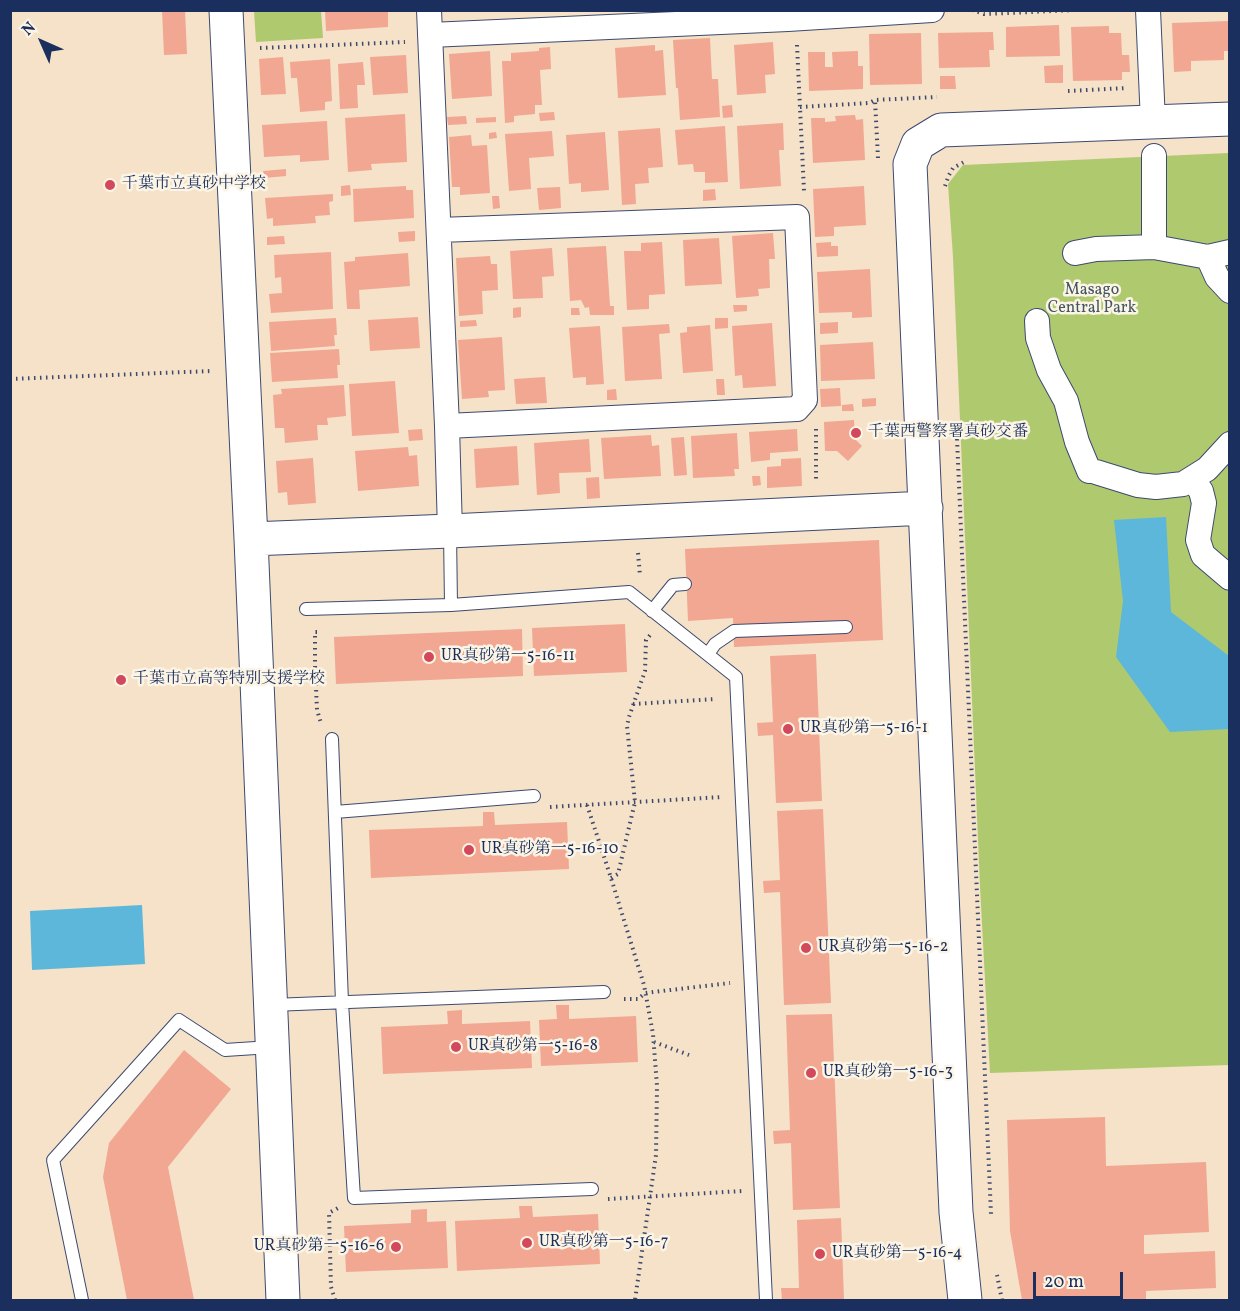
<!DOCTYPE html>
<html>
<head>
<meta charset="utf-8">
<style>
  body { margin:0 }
  #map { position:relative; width:1240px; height:1311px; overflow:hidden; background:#f5e2c8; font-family:Vollkorn,serif }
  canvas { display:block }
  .frame { position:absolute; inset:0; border:12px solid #1b2f5e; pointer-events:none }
  .north { position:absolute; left:12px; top:12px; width:60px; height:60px; -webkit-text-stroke:4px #fcf5e5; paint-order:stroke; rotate:315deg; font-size:16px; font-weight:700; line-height:24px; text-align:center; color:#1b2f5e }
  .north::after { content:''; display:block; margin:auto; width:21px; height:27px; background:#1b2f5e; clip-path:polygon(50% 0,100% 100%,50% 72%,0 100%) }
  .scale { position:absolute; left:1033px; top:1272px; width:90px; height:27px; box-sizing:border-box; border:3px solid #1b2f5e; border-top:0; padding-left:8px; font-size:18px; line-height:21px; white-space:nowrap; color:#1b2f5e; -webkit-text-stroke:4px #fcf5e5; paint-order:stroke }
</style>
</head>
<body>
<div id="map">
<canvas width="1240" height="1311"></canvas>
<div class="frame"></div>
<div class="north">N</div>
<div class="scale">20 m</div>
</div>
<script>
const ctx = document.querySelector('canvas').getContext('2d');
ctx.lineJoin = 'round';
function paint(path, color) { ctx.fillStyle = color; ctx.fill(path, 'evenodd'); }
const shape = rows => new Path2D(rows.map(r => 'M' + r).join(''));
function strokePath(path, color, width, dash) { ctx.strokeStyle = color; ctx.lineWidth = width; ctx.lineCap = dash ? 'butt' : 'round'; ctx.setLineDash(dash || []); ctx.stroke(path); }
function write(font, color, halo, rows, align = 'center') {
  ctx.font = font + ' Vollkorn,"Noto Serif JP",serif'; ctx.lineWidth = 5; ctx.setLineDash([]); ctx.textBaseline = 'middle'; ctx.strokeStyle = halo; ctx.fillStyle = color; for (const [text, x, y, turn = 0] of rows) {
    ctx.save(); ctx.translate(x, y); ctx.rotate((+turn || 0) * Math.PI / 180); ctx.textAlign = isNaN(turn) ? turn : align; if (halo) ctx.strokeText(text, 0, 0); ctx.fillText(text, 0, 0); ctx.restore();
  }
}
paint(shape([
  [254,11,321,11,323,38,256,42],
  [1229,153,1229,1065,990,1073,980,886,953,257,948,184,963,165]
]), '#afc96f');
paint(shape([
  [1166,517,1171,612,1229,656,1229,729,1170,732,1116,657,1123,601,1114,520],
  [142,905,145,964,32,970,30,911]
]), '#5cb7da');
paint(shape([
  [162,10,185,10,187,54,164,55],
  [325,10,388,10,388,27,326,31],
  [1229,21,1229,51,1224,51,1224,60,1191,61,1191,71,1174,72,1172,23],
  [1059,25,1060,56,1006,57,1006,27],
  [1109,26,1109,33,1121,33,1122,55,1129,55,1130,72,1122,72,1122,80,1073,81,1071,27],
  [993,32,994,50,989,50,990,67,939,68,938,33],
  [921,33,922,84,870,85,869,34],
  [710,38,712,79,718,79,720,117,680,120,678,88,676,88,673,40],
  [773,42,775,74,765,75,766,93,737,95,734,45],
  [655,45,655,51,663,50,666,95,618,98,615,48],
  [550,47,551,69,540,70,542,105,535,105,535,114,514,116,514,122,505,123,502,61,511,61,511,53,539,51,539,48],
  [490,51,492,96,452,99,449,54],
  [858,51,858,66,863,66,863,89,809,91,808,52,825,52,825,67,833,67,832,52],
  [406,55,408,93,373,95,370,57],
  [283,57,286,94,261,95,259,59],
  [330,59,332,101,325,102,325,110,300,112,297,78,291,78,290,62],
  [363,62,365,85,357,85,358,108,340,109,338,64],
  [1063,65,1063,83,1045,83,1044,66],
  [940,76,955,76,956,89,940,89],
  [732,105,733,117,723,118,722,106],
  [554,112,555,120,540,121,539,113],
  [405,114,407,162,371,164,372,170,348,172,345,118],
  [855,115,856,120,863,119,865,160,813,163,811,118,825,118,825,122,836,121,835,116],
  [466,116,467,124,448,125,447,117],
  [496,117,496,122,476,123,476,118],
  [327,121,329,160,300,162,300,155,264,157,262,125],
  [783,123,784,150,779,150,781,186,740,189,737,126],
  [725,126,728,182,705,183,705,172,694,172,693,164,678,165,675,130],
  [660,128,663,167,648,168,649,183,635,184,636,204,622,205,618,131],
  [552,131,554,156,529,158,531,189,509,191,505,134],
  [496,132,497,138,489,139,489,133],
  [605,132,609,190,581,192,581,183,569,184,566,135],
  [471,135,472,146,487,145,490,193,460,195,460,187,452,187,449,137],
  [286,169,286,176,264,178,263,171],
  [350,185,351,195,341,196,341,186],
  [406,186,406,190,413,190,414,218,354,222,353,189],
  [864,186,866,225,834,227,834,236,815,237,813,189],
  [560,187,561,208,539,210,537,188],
  [715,189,716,200,703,201,703,190],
  [333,194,333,201,329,202,330,215,315,216,316,223,273,226,273,218,267,219,265,198],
  [492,196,499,196,500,208,493,209],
  [415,231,415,241,399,242,398,232],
  [773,233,775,259,769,259,770,288,758,289,759,296,736,298,732,236],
  [284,236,285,244,267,245,267,237],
  [719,238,722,284,685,286,683,240],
  [662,242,665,294,649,295,649,309,627,310,624,251,641,251,641,243],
  [831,242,831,246,838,246,838,256,817,257,816,243],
  [606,246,610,306,614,306,614,315,590,315,589,307,585,308,581,300,570,301,567,248],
  [552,248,554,276,542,277,543,298,513,299,510,251],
  [331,252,333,309,271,313,269,294,282,293,281,277,275,278,274,255],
  [408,253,410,286,359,290,360,309,347,309,344,262,355,261,355,257],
  [490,256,491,264,497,264,498,290,482,291,483,314,459,316,456,258],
  [870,269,872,317,852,318,852,312,819,313,817,272],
  [733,305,747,305,747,311,734,312],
  [521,307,521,317,513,318,513,308],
  [571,308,579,308,580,315,571,315],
  [418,317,420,348,370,351,368,320],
  [336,318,337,335,334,335,335,346,271,351,269,322],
  [715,318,728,318,728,328,715,329],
  [476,320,477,326,460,327,460,321],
  [838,322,838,333,820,334,820,323],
  [772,323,776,386,743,388,742,375,735,376,732,326],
  [669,324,670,333,659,334,662,379,625,381,622,327],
  [710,325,713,371,683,373,680,333,687,332,687,327],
  [600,326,604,384,586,385,586,377,573,378,569,328],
  [502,337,505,390,488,391,489,397,462,399,458,340],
  [873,342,875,379,821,381,820,345],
  [339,349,340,365,337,365,338,378,272,382,270,353],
  [545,377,547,403,516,404,514,379],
  [716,379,724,379,725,395,717,395],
  [395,381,399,433,352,436,349,384],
  [344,385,346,416,327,418,328,425,317,425,318,440,285,443,284,428,275,428,273,395,282,394,281,389],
  [840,388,841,406,821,407,820,389],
  [616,389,617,400,607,400,607,390],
  [876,398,876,406,862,407,862,399],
  [853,404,854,411,842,411,842,405],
  [854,420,855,439,862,446,848,461,837,451,825,451,824,422],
  [422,429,423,440,409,441,408,430],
  [797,429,798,451,770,453,770,460,751,462,749,432],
  [737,433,739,469,734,469,735,476,693,478,691,436],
  [651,435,652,446,659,445,661,476,604,479,601,438],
  [684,437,687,475,674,476,671,438],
  [589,439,591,472,559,473,560,493,537,495,534,443],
  [517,446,519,485,476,488,474,449],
  [408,447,409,456,417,455,419,486,358,491,355,451],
  [313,458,316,503,288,505,287,492,278,493,276,461],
  [801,458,802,486,767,488,767,467,781,466,781,459],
  [752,476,760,476,761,485,753,486],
  [599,477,600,498,587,499,586,478],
  [879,540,883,640,734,647,733,618,688,621,685,549],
  [625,624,627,672,534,676,532,628],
  [522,629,523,676,336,684,334,637],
  [816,654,822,801,776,803,773,735,758,736,757,723,773,722,770,656],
  [823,809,831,1003,784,1005,780,892,764,893,763,881,780,880,777,811],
  [483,812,494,812,495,825,567,822,569,869,371,878,369,830,483,826],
  [556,1005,569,1005,569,1019,636,1016,638,1062,541,1066,539,1020,557,1019],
  [462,1010,462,1024,530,1021,532,1068,383,1074,381,1027,448,1024,447,1011],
  [832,1014,840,1208,793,1210,791,1143,774,1144,773,1131,790,1130,786,1015],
  [184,1050,231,1089,168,1167,194,1300,127,1300,103,1177,109,1143],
  [1105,1117,1106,1166,1206,1162,1209,1232,1144,1235,1144,1254,1215,1251,1216,1288,1146,1291,1146,1300,1022,1300,1010,1231,1007,1120],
  [519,1206,532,1206,533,1217,598,1214,600,1264,457,1271,455,1221,520,1218],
  [427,1209,427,1222,446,1221,448,1268,346,1272,344,1226,411,1223,411,1210],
  [841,1218,844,1300,782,1300,781,1288,799,1288,797,1220]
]), '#f1a791');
const lane = shape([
  [451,605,629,592,736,677,766,1300],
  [306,609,451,605,450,532],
  [652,611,673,585,685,584],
  [708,654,715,644,734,631,846,627],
  [332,739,342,1002,354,1198,592,1189],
  [335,812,534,796],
  [272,1005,604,992],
  [82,1300,53,1160,179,1020,225,1050,271,1047]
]);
const street = shape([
  [429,10,447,426,450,531],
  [1148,10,1153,122],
  [430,35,788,19,932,10],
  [439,230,797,217,805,400,797,409,447,426],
  [1154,247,1154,156],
  [1075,253,1096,249,1154,247,1208,257,1230,252],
  [1208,257,1217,277,1230,291],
  [1037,321,1038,338,1049,370,1066,401,1077,442,1089,471],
  [1096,472,1138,485,1156,487,1183,484,1207,469,1230,444],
  [1192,479,1201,491,1204,503,1198,540,1203,555,1230,578]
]);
const secondary = shape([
  [226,10,251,539,283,1300],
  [251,539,450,531,926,508],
  [965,1300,956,1212,910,164,918,144,941,130,1230,119]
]);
strokePath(lane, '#3c4a6e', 14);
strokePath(street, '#3c4a6e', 26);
strokePath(secondary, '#3c4a6e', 35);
strokePath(shape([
  [972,10,984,14,1076,10],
  [797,45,804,191],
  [260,48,405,42],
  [1068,91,1126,88],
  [800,107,869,103,875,100],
  [878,158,875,100,937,97],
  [945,186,949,175,953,168,964,162],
  [10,379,212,371],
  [816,429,816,481],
  [957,439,991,1214],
  [638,553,640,576],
  [317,632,315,632,315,665,317,710,321,723],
  [633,704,716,699],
  [587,805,611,878,644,985,653,1034,657,1086,656,1155,635,1300],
  [550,807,722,797],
  [611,878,618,874,635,802,627,726,629,717,645,671,646,640,651,634],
  [624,999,638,999,645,993,730,983],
  [654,1042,689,1055],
  [608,1199,742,1191],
  [997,1275,1002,1300],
  [335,1300,331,1287,329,1213,338,1208]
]), '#3c4a6e', 4, [1.5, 4.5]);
strokePath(lane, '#fff', 12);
strokePath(street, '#fff', 24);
strokePath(secondary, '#fff', 33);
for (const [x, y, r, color] of [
  [110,185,6,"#d1495b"],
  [856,433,6,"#d1495b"],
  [429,657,6,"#d1495b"],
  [121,680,6,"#d1495b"],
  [788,729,6,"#d1495b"],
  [469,850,6,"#d1495b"],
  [806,948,6,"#d1495b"],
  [456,1047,6,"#d1495b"],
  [811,1073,6,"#d1495b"],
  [527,1243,6,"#d1495b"],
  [396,1247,6,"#d1495b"],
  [820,1254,6,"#d1495b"]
]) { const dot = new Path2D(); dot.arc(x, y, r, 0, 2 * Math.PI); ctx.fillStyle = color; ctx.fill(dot); strokePath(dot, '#fcf5e5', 2); }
write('16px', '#1b2f5e', '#fcf5e5', [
  ["千葉市立真砂中学校",122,185],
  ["千葉西警察署真砂交番",868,433],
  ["UR真砂第一5-16-11",441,657],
  ["千葉市立高等特別支援学校",133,680],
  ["UR真砂第一5-16-1",800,729],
  ["UR真砂第一5-16-10",481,850],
  ["UR真砂第一5-16-2",818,948],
  ["UR真砂第一5-16-8",468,1047],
  ["UR真砂第一5-16-3",823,1073],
  ["UR真砂第一5-16-7",539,1243],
  ["UR真砂第一5-16-6",384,1247,"right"],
  ["UR真砂第一5-16-4",832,1254]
], 'left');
write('16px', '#405662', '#fcf5e5', [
  ["Masago",1092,291],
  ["Central Park",1092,309]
]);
</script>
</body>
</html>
